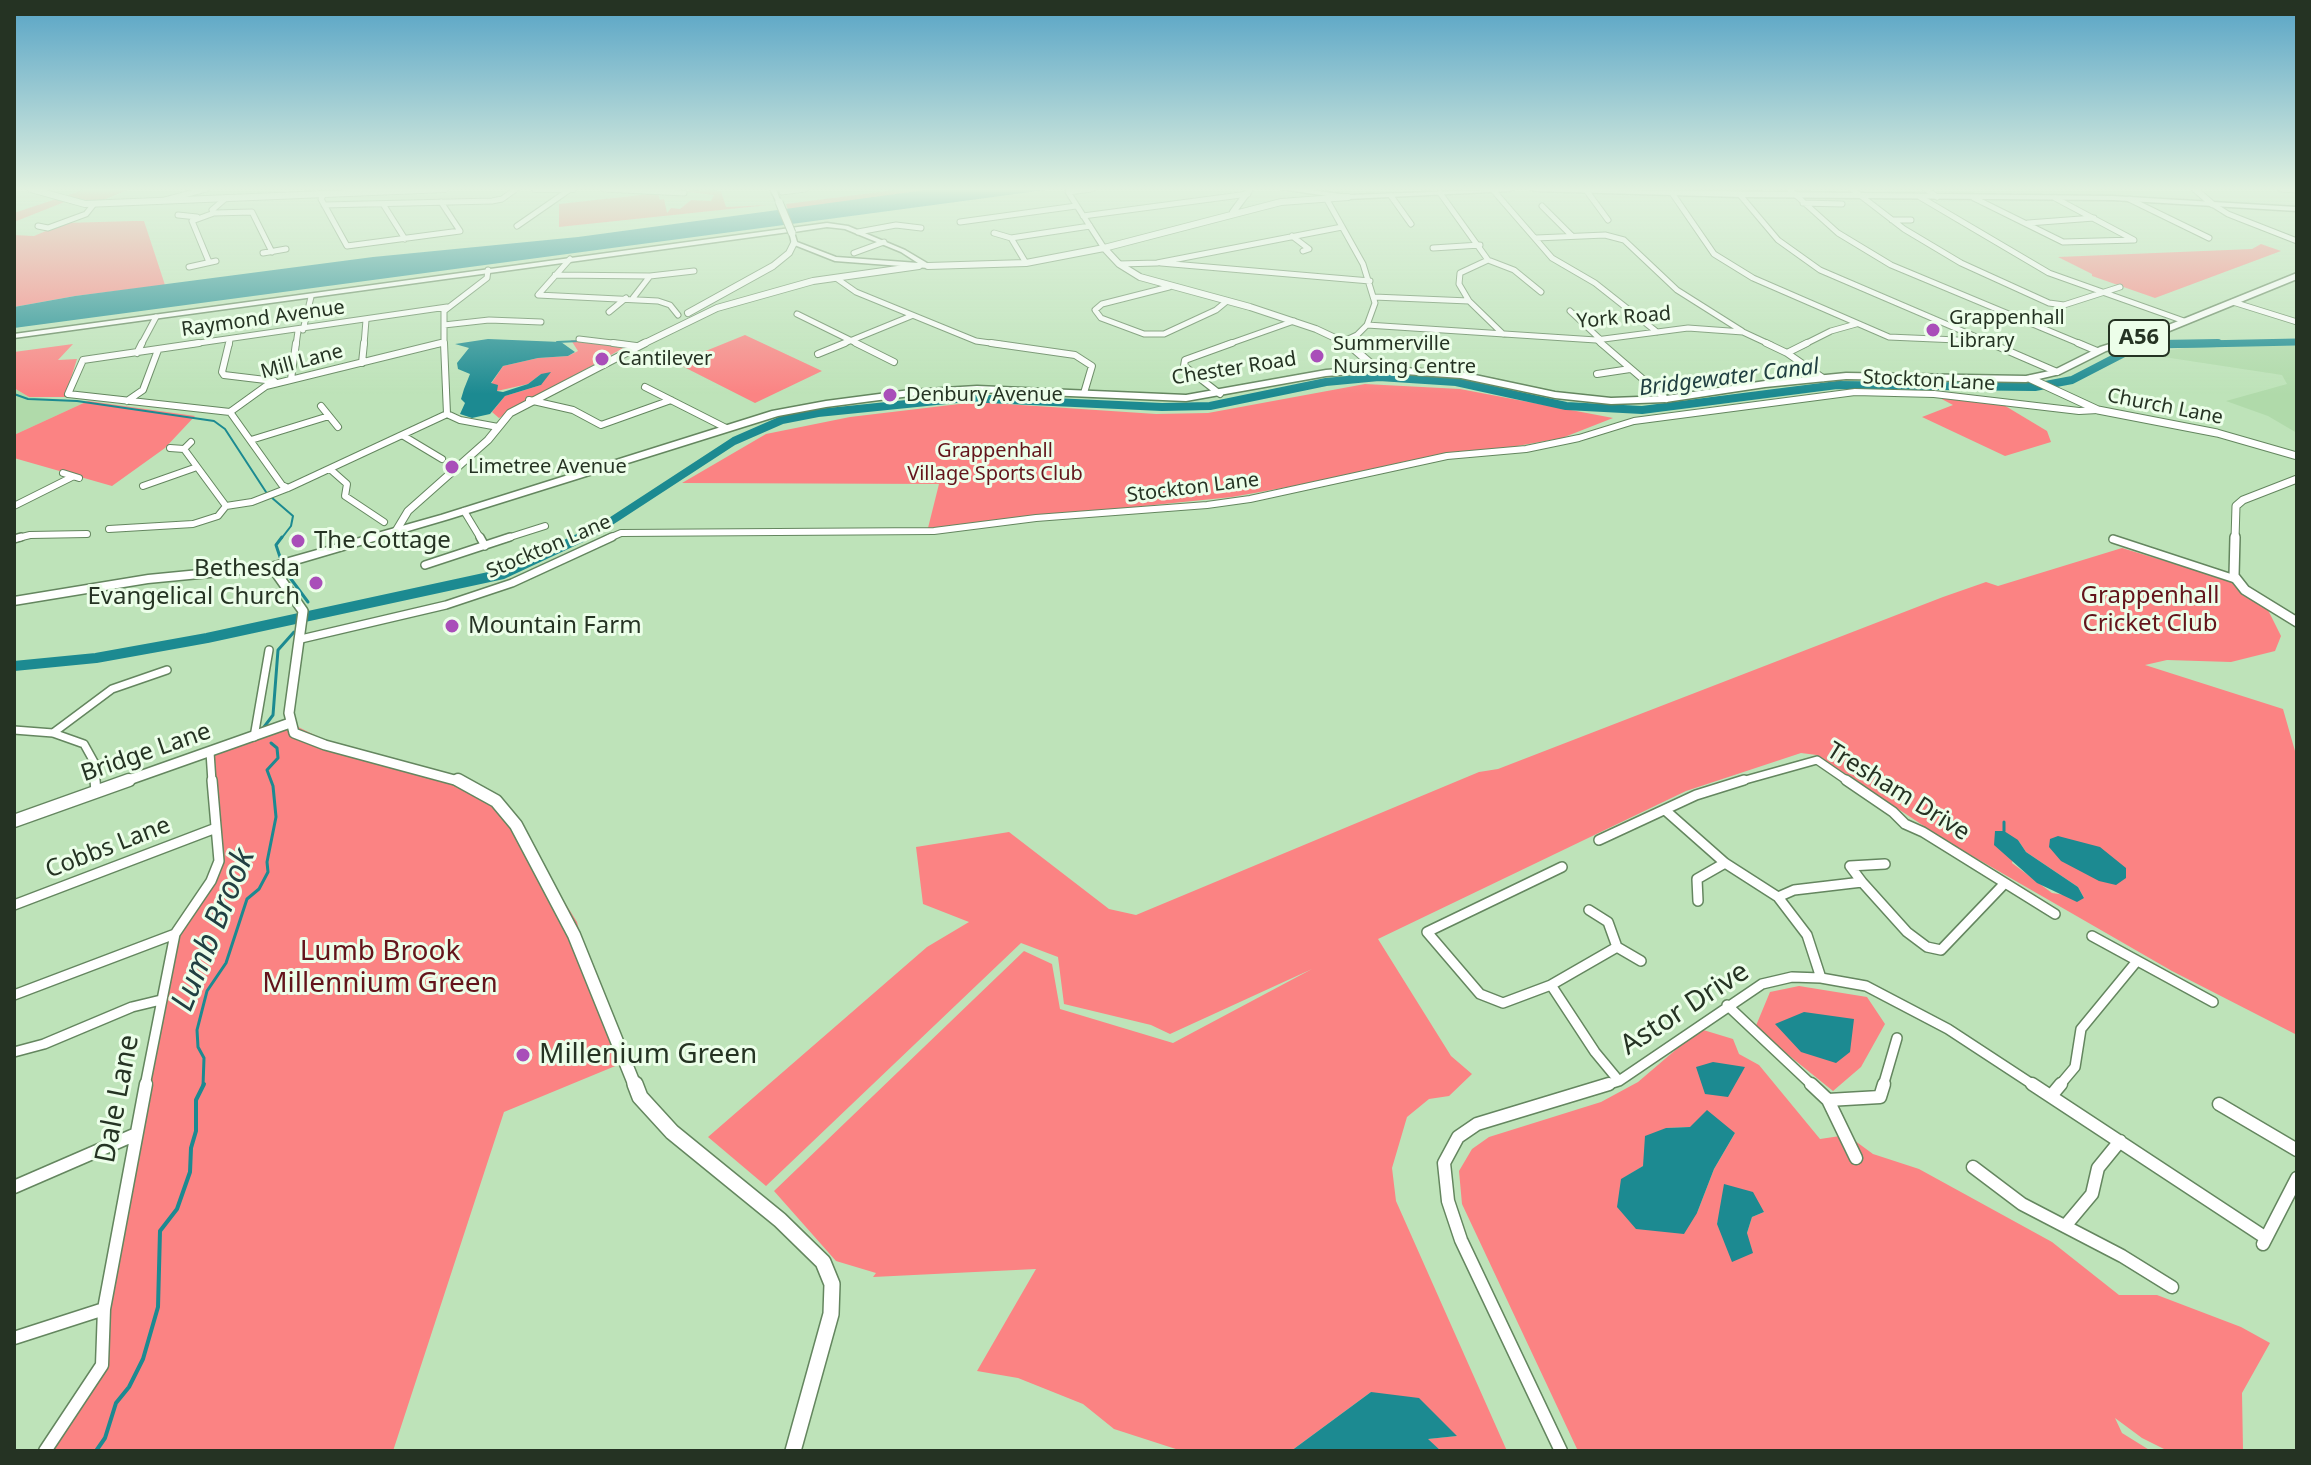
<!DOCTYPE html>
<html>
<head>
<meta charset="utf-8">
<style>
  body { margin:0 }
  #map { position:relative; width:2311px; height:1465px; overflow:hidden; background:#bee3b9; font-family:"Noto Sans",sans-serif }
  canvas { display:block }
  .frame { position:absolute; inset:0; border:16px solid #253323; pointer-events:none }
</style>
</head>
<body>
<div id="map">
<canvas width="2311" height="1465"></canvas>
<div class="frame"></div>
</div>
<script>
const ctx = document.querySelector('canvas').getContext('2d');
ctx.lineJoin = 'round';
function paint(path, color) { ctx.fillStyle = color; ctx.fill(path, 'evenodd'); }
const shape = rows => new Path2D(rows.map(r => 'M' + r).join(''));
function strokePath(path, color, width, dash) { ctx.strokeStyle = color; ctx.lineWidth = width; ctx.lineCap = dash ? 'butt' : 'round'; ctx.setLineDash(dash || []); ctx.stroke(path); }
function write(font, color, halo, rows, align = 'center') {
  ctx.font = font + ' "Noto Sans",sans-serif'; ctx.lineWidth = 6; ctx.setLineDash([]); ctx.textBaseline = 'middle'; ctx.strokeStyle = halo; ctx.fillStyle = color; for (const [text, x, y, turn = 0] of rows) {
    ctx.save(); ctx.translate(x, y); ctx.rotate((+turn || 0) * Math.PI / 180); ctx.textAlign = isNaN(turn) ? turn : align; if (halo) ctx.strokeText(text, 0, 0); ctx.fillText(text, 0, 0); ctx.restore();
  }
}
paint(shape([
  [2258,345,2297,346,2297,433,2268,416,2226,401,2287,384,2282,375,2144,354,2191,347],
  [14,388,29,397,88,401,14,435]
]), '#b0daaa');
paint(shape([
  [86,189,130,189,101,201,72,199,14,222,14,213],
  [902,189,933,189,788,210,786,204],
  [690,190,721,191,726,207,768,205,559,227,559,204,658,193,660,200,664,199,667,213,671,208,680,209,691,200,711,201,714,195,688,192],
  [133,221,144,221,165,285,75,296,14,307,14,235,34,236,65,223],
  [2261,244,2281,251,2155,298,2092,276,2092,274,2058,257,2252,249],
  [745,335,822,371,755,403,676,363],
  [571,340,625,347,499,418,492,412,505,396,541,385,541,374,528,384,497,391,491,384,503,366,538,358,568,356,578,351],
  [73,344,58,360,77,359,65,397,29,397,14,388,14,352],
  [1365,384,1460,389,1613,418,1562,438,1232,497,928,528,939,484,682,483,766,434,850,417,976,402,1156,414,1208,413],
  [1936,396,2002,404,2047,431,2051,442,2005,456,1922,417,1953,405],
  [88,401,195,416,165,448,112,486,14,458,14,435],
  [2122,548,2228,580,2268,610,2281,636,2275,651,2231,662,2167,660,2145,665,2283,709,2297,758,2297,1035,2172,971,1948,842,1817,755,1801,753,1686,791,1378,939,1451,1056,1472,1074,1449,1096,1429,1099,1407,1117,1392,1168,1396,1201,1507,1451,1441,1451,1427,1439,1457,1436,1371,1392,1291,1451,1182,1451,1114,1429,1083,1404,1018,1378,977,1371,1036,1269,873,1277,876,1273,836,1261,774,1191,1024,951,1052,964,1060,1009,1173,1043,1312,969,1170,1034,1151,1025,1064,1004,1058,957,1021,943,766,1186,708,1137,927,947,969,922,923,904,916,847,1009,832,1109,909,1136,915,1479,772,1498,769,1943,597,1986,582,1998,586],
  [2018,840,2026,852,2078,887,2084,898,2052,893,2012,863],
  [290,723,343,749,437,774,492,798,516,825,577,922,588,966,625,1062,504,1112,393,1451,45,1451,102,1365,151,1055,175,934,217,871,210,752],
  [1799,986,1867,997,1885,1024,1861,1067,1833,1091,1755,1028,1770,992],
  [1700,1029,1733,1039,1739,1054,1759,1065,1820,1139,1847,1135,1873,1154,1919,1169,2052,1242,2119,1295,2157,1295,2241,1327,2270,1343,2242,1393,2243,1450,2168,1451,2142,1438,2115,1418,2122,1433,2151,1451,1578,1451,1462,1204,1459,1171,1472,1149,1489,1137,1601,1102,1638,1082],
  [1690,1127,1735,1133,1714,1169,1697,1213,1622,1179,1643,1166,1666,1128],
  [1722,1207,1764,1212,1752,1217,1747,1233,1717,1224]
]), '#fb8383');
paint(shape([
  [933,189,1053,189,14,328,14,307,75,296,373,257,578,237],
  [488,339,561,342,575,352,568,356,538,358,503,366,491,383,498,385,497,391,503,392,528,384,541,374,551,372,541,385,505,396,490,414,472,418,460,414,465,403,461,399,464,389,470,374,458,369,457,363,469,348,455,344],
  [1995,831,2004,831,2018,840,2026,852,2078,887,2084,898,2077,902,2037,883,1994,845],
  [2058,836,2100,847,2126,868,2126,878,2116,885,2099,881,2061,861,2049,847,2050,839],
  [1804,1012,1854,1019,1850,1052,1836,1063,1801,1052,1775,1024],
  [1713,1062,1745,1067,1728,1097,1705,1094,1696,1067],
  [1707,1110,1735,1133,1714,1169,1697,1213,1684,1234,1636,1229,1617,1207,1621,1179,1643,1166,1645,1136,1666,1128,1690,1127],
  [1724,1184,1753,1192,1764,1212,1752,1217,1747,1233,1753,1253,1732,1262,1717,1224],
  [1371,1392,1419,1398,1457,1436,1428,1439,1441,1451,1291,1451]
]), '#1c8a91');
strokePath(shape([
  [557,342,580,341],
  [14,394,28,399,77,401,214,421,225,429,266,492],
  [271,497,293,516,291,526,281,539]
]), '#1c8a91', 2);
strokePath(shape([
  [280,557,276,545,282,537],
  [288,575,308,602],
  [264,727,273,715,278,650,294,632],
  [2004,822,2004,831],
  [203,1086,204,1058,198,1047,197,1030,207,991,226,963,247,899,259,889,268,872,267,862,276,817,273,786,267,770,278,758,277,748,271,743]
]), '#1c8a91', 3);
strokePath(shape([
  [96,1451,105,1438,116,1403,129,1387,143,1359,158,1307,160,1231,177,1209,190,1172,191,1148,196,1131,196,1100,204,1084]
]), '#1c8a91', 4);
strokePath(shape([
  [2154,345,2297,342]
]), '#1c8a91', 7);
strokePath(shape([
  [578,539,596,531,734,441,782,420,818,413,966,398,1162,407,1210,406,1326,382,1379,377,1456,382,1566,406,1642,410,1837,385,2035,387,2072,380,2130,350,2160,344,2218,343]
]), '#1c8a91', 8);
strokePath(shape([
  [14,666,96,658,207,638,503,574,582,537]
]), '#1c8a91', 10);
const minorFar4 = shape([
  [604,189,684,193],
  [1092,189,1068,192,1104,248],
  [1789,189,1838,233,1891,265,2083,345],
  [1852,189,1904,229,1961,263,2049,303,2064,305,2120,287],
  [1926,189,1937,197],
  [2281,189,2297,190],
  [1493,190,1552,258,1595,283,1657,332],
  [1586,190,1608,220],
  [782,192,805,189],
  [1440,193,1488,260,1514,270,1541,292],
  [1672,193,1714,254,1753,278,1889,337,1980,341],
  [324,194,321,199,347,246,460,231,441,202],
  [1740,195,1778,240,1820,270,1995,345],
  [1391,196,1411,224],
  [1920,197,2049,273,2184,321],
  [226,198,212,210,214,213,252,212,272,252],
  [1326,198,1363,264,1375,303,1367,325,1357,335,1344,341],
  [1974,198,2063,242,2134,240,2055,198],
  [2129,199,2209,238],
  [165,200,206,189],
  [1803,203,1842,204],
  [383,204,405,239],
  [2212,204,2228,214,2297,241],
  [324,205,492,201,502,199,516,189],
  [1542,206,1572,236],
  [178,215,197,217],
  [1083,216,1248,194],
  [1892,220,1911,220],
  [960,222,1076,206],
  [2028,223,2094,218],
  [38,226,48,228,86,214,94,204],
  [517,226,569,190],
  [858,232,896,225,921,228],
  [994,233,1011,238],
  [1292,236,1309,249,1303,251],
  [1536,238,1605,235,1624,240,1677,290,1742,331],
  [1433,248,1480,245],
  [263,253,286,249],
  [854,253,884,242],
  [570,259,538,295,658,301,670,305,678,315],
  [209,262,192,221,214,213],
  [1026,263,1011,238,1090,226],
  [1161,263,1370,281],
  [1119,264,1157,263,1342,227],
  [189,267,216,261],
  [555,275,650,276,633,298],
  [650,276,694,271],
  [836,278,856,292,976,341,1005,345],
  [1169,287,1102,304,1095,310,1101,318,1144,334,1164,334,1216,310,1227,301],
  [1374,297,1469,301,1503,334],
  [1469,301,1459,284,1460,273,1488,260],
  [2233,302,2297,322],
  [1570,311,1600,339],
  [609,312,626,298],
  [797,314,860,345],
  [444,325,489,320,541,322],
  [1367,325,1596,340,1688,328,1743,332,1771,345],
  [303,330,311,297],
  [579,339,629,345],
  [1597,340,1603,345],
  [141,345,156,317],
  [185,345,447,307],
  [229,345,230,340],
  [296,345,298,331],
  [364,345,366,320],
  [433,345,442,343],
  [444,345,444,311,487,278,488,270],
  [840,345,911,316],
  [1226,345,1294,321],
  [1803,345,1831,331,1856,324]
]);
const minorFar3 = shape([
  [199,343,83,360,68,394,230,412,266,386,441,343],
  [229,343,222,372,224,375,274,381],
  [444,343,447,414,460,420,498,427],
  [613,343,636,346],
  [856,343,894,362],
  [991,343,1075,355,1092,366,1084,393],
  [1601,343,1666,399],
  [1766,343,1787,353,1823,378],
  [1990,343,2057,372],
  [2078,343,2097,351],
  [137,353,142,343],
  [1787,353,1807,343],
  [818,354,845,343],
  [362,363,364,343],
  [1597,374,1630,369],
  [291,379,296,343],
  [645,387,726,428],
  [1220,394,1184,366,1185,360,1232,343],
  [529,400,573,410,601,425,671,400],
  [127,401,143,390,158,350],
  [321,406,338,427],
  [230,412,282,485,288,488],
  [402,435,442,459],
  [251,440,329,416],
  [170,448,184,449,191,442],
  [184,449,226,506],
  [330,469,347,484,345,496,384,522],
  [63,473,79,478],
  [143,486,197,467],
  [14,506,72,477],
  [226,506,252,502,288,488,447,414],
  [464,511,481,539],
  [109,529,193,524,218,516,226,506],
  [14,539,30,535,87,534],
  [504,539,545,526],
  [607,539,621,533,934,531,1036,518,1207,505,1250,499,1447,456,1526,449,1579,438,1634,421,1855,392,1934,394,2079,411,2098,410]
]);
const minorFar2 = shape([
  [480,537,485,546],
  [14,539,21,537],
  [2113,539,2235,579],
  [425,565,510,537],
  [301,639,446,605,512,583,612,537],
  [14,730,53,733,84,744,94,762,95,782],
  [53,733,112,689,167,670],
  [254,737,269,650],
  [210,752,212,782],
  [1738,782,1817,760,1849,782]
]);
const minorFar1 = shape([
  [95,780,96,792],
  [1846,780,1893,812,1905,824,1923,832,2055,914],
  [1665,810,1725,863,1778,897,1807,935,1821,978],
  [1599,840,1696,795,1744,780],
  [1562,867,1427,932,1480,994,1503,1003,1551,985,1617,947,1608,922,1589,910],
  [1862,882,1850,866,1885,864],
  [1778,897,1794,890,1862,882,1907,932,1927,947,1941,950,2005,883],
  [1698,901,1697,879,1725,863],
  [14,905,216,828],
  [2092,936,2213,1002],
  [1617,947,1641,961],
  [1551,985,1595,1052,1619,1081],
  [14,995,175,934],
  [1727,1005,1813,1086],
  [14,1052,44,1044,132,1007,161,1000],
  [145,1086,175,934,211,881,219,861,212,780],
  [1603,1086,1619,1081,1762,984,1792,977,1821,978,1866,986,1948,1029,2035,1086],
  [1883,1086,1897,1038],
  [2059,1086,2075,1067,2081,1029,2137,961]
]);
const minor = shape([
  [1811,1084,1828,1100,1856,1158],
  [2032,1084,2266,1238],
  [2051,1096,2061,1084],
  [1828,1100,1880,1097,1884,1084],
  [2219,1104,2297,1150],
  [1973,1167,2022,1204,2122,1256,2172,1287],
  [14,1187,134,1135],
  [2066,1225,2092,1194,2098,1168,2120,1141],
  [2263,1244,2297,1178],
  [14,1338,104,1309],
  [45,1451,102,1365,104,1309,146,1084],
  [1561,1451,1461,1240,1448,1201,1444,1163,1458,1137,1477,1124,1609,1084]
]);
const tertiaryFar4 = shape([
  [31,189,85,204,445,189],
  [535,189,573,189],
  [2195,189,2212,204],
  [1233,212,1250,189],
  [1104,248,1119,264,1140,277,1250,307,1316,329,1350,345],
  [928,266,1026,263,1104,248,1281,202,1348,197],
  [688,313,773,266,789,253,794,243],
  [641,345,717,308,813,281,919,266]
]);
const tertiaryFar3 = shape([
  [1347,343,1377,369],
  [2031,379,2098,410,2217,433,2297,456],
  [396,531,408,511,488,440,510,413,645,343],
  [2235,539,2236,506,2243,500,2297,479]
]);
const tertiaryFar2 = shape([
  [2235,537,2234,576,2245,590,2297,622],
  [272,567,303,611,289,713,294,733,325,745,462,782],
  [123,782,290,723]
]);
const tertiaryFar1 = shape([
  [458,780,496,801,516,825,574,935,635,1086],
  [14,821,129,780]
]);
const tertiary = shape([
  [635,1084,640,1097,672,1132,780,1220,823,1262,832,1284,831,1314,793,1451]
]);
const secondary = shape([
  [770,189,776,189,781,203,777,203,770,189],
  [827,223,848,226,905,250,932,266,928,268,835,261,792,244,789,232,14,338,14,334,827,223],
  [827,227,845,229,901,252,918,263,836,257,797,242,794,232,827,227]
]);
const primary = shape([
  [2297,273,2297,279,2167,332,2106,351,2060,374,2026,382,1846,379,1765,387,1666,402,1611,404,1555,398,1461,378,1377,372,1326,376,1186,401,977,392,910,396,826,407,778,416,449,519,272,571,148,583,14,605,14,597,148,575,271,563,441,515,772,411,826,401,910,390,977,386,1186,395,1326,370,1377,366,1461,372,1555,392,1611,398,1666,396,1765,381,1846,373,2026,376,2054,370,2100,347,2161,328,2297,273]
]);
const trunk = shape([
  [1281,189,1303,189,1348,195,1514,189,1510,191,1348,199,1281,189],
  [1530,189,2113,196,2297,207,2297,211,2113,200,1740,197,1534,191,1530,189]
]);
strokePath(minorFar4, '#64865f', 7);
strokePath(minorFar3, '#64865f', 8);
strokePath(minorFar2, '#64865f', 10);
strokePath(minorFar1, '#64865f', 12);
strokePath(minor, '#64865f', 15);
strokePath(tertiaryFar4, '#64865f', 8);
strokePath(tertiaryFar3, '#64865f', 9);
strokePath(tertiaryFar2, '#64865f', 12);
strokePath(tertiaryFar1, '#64865f', 15);
strokePath(tertiary, '#64865f', 18);
strokePath(secondary, '#64865f', 3);
strokePath(primary, '#64865f', 3);
strokePath(trunk, '#64865f', 3);
strokePath(minorFar4, '#fff', 5);
strokePath(minorFar3, '#fff', 6);
strokePath(minorFar2, '#fff', 7);
strokePath(minorFar1, '#fff', 9);
strokePath(minor, '#fff', 12);
strokePath(tertiaryFar4, '#fff', 6);
strokePath(tertiaryFar3, '#fff', 7);
strokePath(tertiaryFar2, '#fff', 9);
strokePath(tertiaryFar1, '#fff', 12);
strokePath(tertiary, '#fff', 15);
paint(secondary, '#fff');
paint(primary, '#fff');
paint(trunk, '#fff');
const secondaryBridge = shape([
  [779,202,792,233]
]);
strokePath(secondaryBridge, '#64865f', 9, []);
strokePath(secondaryBridge, '#fff', 7);
const sky = ctx.createLinearGradient(0, 0, 0, 394);
sky.addColorStop(0, '#56a3c5');
sky.addColorStop(0.48, '#e2f2e0');
sky.addColorStop(1, '#e2f2e000');
ctx.fillStyle = sky;
ctx.fillRect(0, 0, 2311, 394);
for (const [x, y, r, color] of [
  [1933,330,8,"#a94eb9"],
  [1317,356,8,"#a94eb9"],
  [602,359,8,"#a94eb9"],
  [890,395,8,"#a94eb9"],
  [452,467,8,"#a94eb9"],
  [298,541,8,"#a94eb9"],
  [316,583,8,"#a94eb9"],
  [452,626,8,"#a94eb9"],
  [523,1055,8,"#a94eb9"]
]) { const dot = new Path2D(); dot.arc(x, y, r, 0, 2 * Math.PI); ctx.fillStyle = color; ctx.fill(dot); strokePath(dot, '#ecfee9', 3); }
write('20px', '#253323', '#ecfee9', [
  ["York Road",1624,318,-5],
  ["Raymond Avenue",263,319,-8],
  ["Mill Lane",302,362,-15],
  ["Chester Road",1234,369,-9],
  ["Stockton Lane",1929,381,3],
  ["Church Lane",2165,407,11],
  ["Stockton Lane",1193,488,-7],
  ["Stockton Lane",549,547,-23]
]);
write('20px', '#253323', '#ecfee9', [
  ["Grappenhall",1949,318],
  ["Library",1949,341],
  ["Summerville",1333,344],
  ["Nursing Centre",1333,367],
  ["Cantilever",618,359],
  ["Denbury Avenue",906,395],
  ["Limetree Avenue",468,467]
], 'left');
write('20px', '#63141b', '#ecfee9', [
  ["Grappenhall",995,451],
  ["Village Sports Club",995,474]
]);
for (const [x, y, w] of [
  [2139,338,60]
]) { const box = new Path2D(); box.roundRect(x - w / 2, y - 18, w, 36, 6); ctx.fillStyle = '#ecfee9'; ctx.fill(box); strokePath(box, '#253323', 2); }
write('bold 22px', '#253323', null, [
  ["A56",2139,338]
]);
write('italic 22px', '#214042', '#ecfee9', [
  ["Bridgewater Canal",1729,378,-7]
]);
write('24px', '#253323', '#ecfee9', [
  ["The Cottage",314,541],
  ["Bethesda",300,569,"right"],
  ["Evangelical Church",300,597,"right"],
  ["Mountain Farm",468,626]
], 'left');
write('24px', '#63141b', '#ecfee9', [
  ["Grappenhall",2150,596],
  ["Cricket Club",2150,624]
]);
write('24px', '#253323', '#ecfee9', [
  ["Bridge Lane",146,753,-19],
  ["Tresham Drive",1898,792,32],
  ["Cobbs Lane",108,848,-21]
]);
write('28px', '#63141b', '#ecfee9', [
  ["Lumb Brook",380,952],
  ["Millennium Green",380,984]
]);
write('28px', '#253323', '#ecfee9', [
  ["Astor Drive",1685,1009,-33],
  ["Dale Lane",118,1099,-79]
]);
write('28px', '#253323', '#ecfee9', [
  ["Millenium Green",539,1055]
], 'left');
write('italic 32px', '#214042', '#ecfee9', [
  ["Lumb Brook",214,930,-68]
]);
</script>
</body>
</html>
